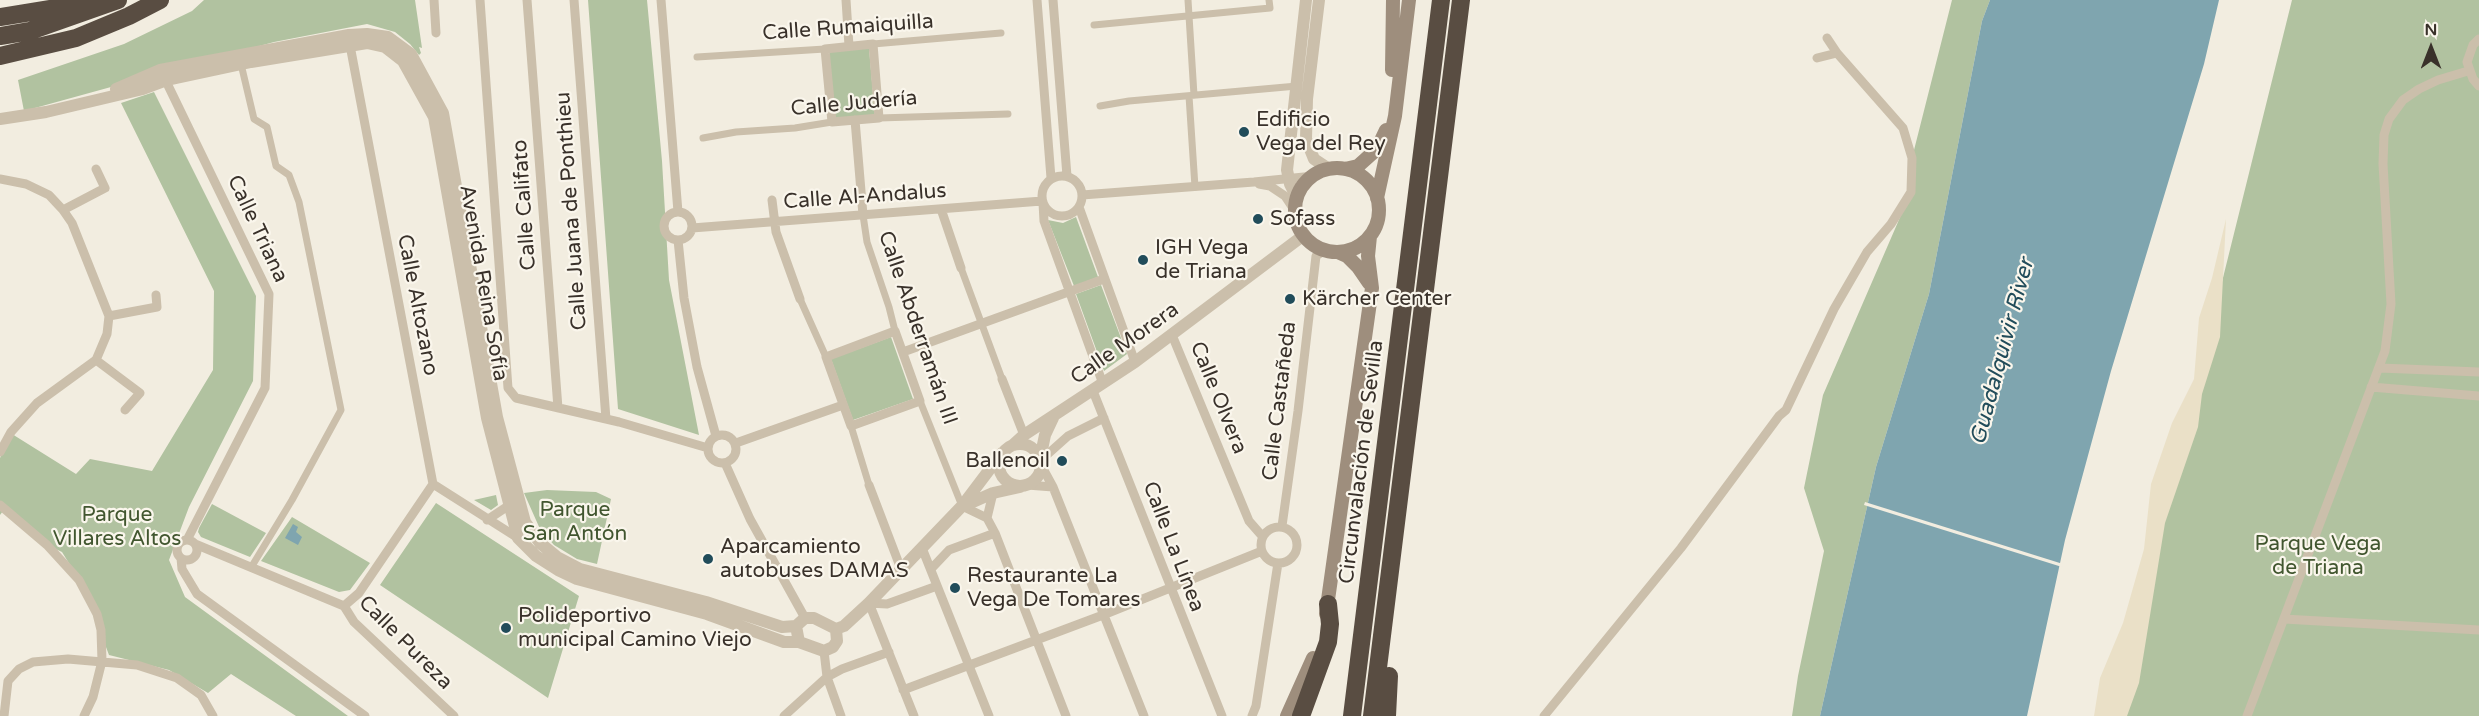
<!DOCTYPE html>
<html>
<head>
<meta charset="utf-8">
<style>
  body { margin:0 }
  #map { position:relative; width:2479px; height:716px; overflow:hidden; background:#f2ede0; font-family:"Varela Round",sans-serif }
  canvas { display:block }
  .north { position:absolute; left:2401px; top:18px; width:60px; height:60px; -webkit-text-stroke:4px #faf6ec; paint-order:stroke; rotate:0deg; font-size:16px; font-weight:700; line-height:24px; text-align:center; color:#39312a }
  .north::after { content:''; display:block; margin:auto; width:21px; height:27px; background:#39312a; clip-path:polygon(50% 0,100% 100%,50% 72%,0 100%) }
</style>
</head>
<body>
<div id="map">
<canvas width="2479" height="716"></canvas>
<div class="north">N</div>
</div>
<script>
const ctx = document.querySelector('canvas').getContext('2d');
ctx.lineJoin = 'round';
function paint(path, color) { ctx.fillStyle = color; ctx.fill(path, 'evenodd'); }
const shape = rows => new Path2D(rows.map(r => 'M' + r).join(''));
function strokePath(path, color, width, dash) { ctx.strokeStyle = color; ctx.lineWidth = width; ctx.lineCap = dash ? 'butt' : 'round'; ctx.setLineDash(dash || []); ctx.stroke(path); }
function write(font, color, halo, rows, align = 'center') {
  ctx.font = font + ' "Varela Round",sans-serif'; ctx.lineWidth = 4.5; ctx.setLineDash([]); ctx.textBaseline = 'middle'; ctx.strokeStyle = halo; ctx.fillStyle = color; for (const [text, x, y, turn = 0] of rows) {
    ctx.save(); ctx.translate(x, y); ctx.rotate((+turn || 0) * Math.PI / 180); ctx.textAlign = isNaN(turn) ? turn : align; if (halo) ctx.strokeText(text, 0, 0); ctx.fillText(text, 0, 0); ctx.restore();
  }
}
paint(shape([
  [204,0,415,0,422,48,419,47,421,53,419,55,410,44,395,32,367,24,274,42,24,111,18,80,124,44,192,11],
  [588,0,647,0,662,161,669,280,699,435,618,409],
  [1952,0,1990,0,1982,21,1929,294,1876,467,1820,716,1792,716,1798,676,1824,551,1804,488,1823,395,1911,192,1912,158],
  [2292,0,2479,0,2479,716,2109,716,2173,479],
  [869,48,875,116,835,119,829,51],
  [154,92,256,296,253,381,189,507,169,560,185,597,348,716,296,716,231,674,208,693,169,670,109,655,83,586,62,552,47,545,3,511,0,515,0,458,12,434,76,474,90,459,152,471,213,370,214,291,121,103],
  [1076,217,1098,277,1074,286,1048,220,1063,223],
  [1101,285,1127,354,1104,371,1076,294],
  [891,337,913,399,853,420,831,359],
  [547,490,596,492,611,499,597,564,577,559,554,545,540,529,524,493],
  [496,495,498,505,491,510,474,500],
  [436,503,579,596,548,698,380,585],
  [212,504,266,533,250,557,201,537,198,532,199,528],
  [292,517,370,563,350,590,339,592,261,561]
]), '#b1c2a0');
paint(shape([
  [2226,219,2220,337,2202,394,2198,427,2165,523,2139,683,2127,716,2094,716,2100,678,2123,623,2144,549,2151,484,2172,423,2194,379,2199,318,2212,278]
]), '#eae0c7');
paint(shape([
  [1990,0,2219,0,2204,64,2111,371,2065,540,2027,716,1820,716,1876,467,1929,294,1982,21],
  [293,524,298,527,296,532,302,537,298,545,285,538]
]), '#7fa5af');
paint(shape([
  [1865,502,2063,564,2062,567,1864,505]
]), '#f2ede0');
strokePath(shape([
  [1188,0,1194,95],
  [1094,25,1270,8,1269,0],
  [873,44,1001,33],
  [697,57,825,49],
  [241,64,254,119,267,127,276,166,289,175,299,202,341,410,292,500,252,566],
  [1189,96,1195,187],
  [1100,106,1129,101,1297,86],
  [879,118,1008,114],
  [703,138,736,132,795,128,832,122],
  [863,215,867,242,889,307,895,331],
  [961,268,1002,379],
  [800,299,826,357],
  [920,401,962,506],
  [851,426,869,485]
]), '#cbbfab', 7);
strokePath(shape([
  [434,0,436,33],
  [480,0,508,388,516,398,619,422,708,448],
  [527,0,558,408],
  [574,0,606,419],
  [661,0,678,212],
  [846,0,849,46],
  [1037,0,1051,178],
  [1053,0,1067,176],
  [1827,38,1837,53],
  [2479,39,2473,45,2467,62,2473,79,2479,86],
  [349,40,433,484,518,538],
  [873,44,879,118,832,122,825,49,873,44],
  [163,75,269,294,265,388,187,540],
  [855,120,863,215],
  '1042 196a20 20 0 1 1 40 0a20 20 0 1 1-40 0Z',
  [0,179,26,184,49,195,63,210,72,223,109,316,107,334,96,360,37,403,11,432,0,452],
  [1259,184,1270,186,1285,196,1295,211],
  [1082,195,1254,182,1314,176],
  [772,200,776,232,800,299],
  [1043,203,1044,221,1103,384],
  [1079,207,1135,362],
  [941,209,961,268],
  [63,210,105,188,96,169],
  '664 226a14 14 0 1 1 28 0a14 14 0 1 1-28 0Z',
  [692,228,1042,201],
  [678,240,684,298,697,367,716,436],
  [109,316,157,307,156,295],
  [895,331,920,401,851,426,826,357,895,331],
  [1172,335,1249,521,1263,537],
  [903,352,1104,279],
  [96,360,140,393,125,410],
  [2380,368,2479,372],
  [1002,379,1024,435],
  [2371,387,2479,396],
  [1093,391,1222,716],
  '708 449a14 14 0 1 1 28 0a14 14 0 1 1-28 0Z',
  [736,443,843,405],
  [1040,461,1068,436,1104,418],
  [725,463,750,519,805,618],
  [1041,465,1053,487,1144,716],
  [869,485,901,569],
  [1027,485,1053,487],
  [0,505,47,545,79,580,97,614,101,630,102,661,93,697,84,716],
  [962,506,987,518],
  [987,518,995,533,1066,716],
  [987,518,993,493],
  [487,520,508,506],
  [1282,526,1298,411,1316,256,1325,250],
  '1261 545a18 18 0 1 1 36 0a18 18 0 1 1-36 0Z',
  '177 550a10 10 0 1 1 20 0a10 10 0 1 1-20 0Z',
  [195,544,344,606,354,622,454,716],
  [922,548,989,716],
  [181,558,182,569,197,594,365,716],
  [931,569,949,550,995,533],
  [344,606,359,593,433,484],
  [2284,619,2479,630],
  [903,690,1103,615,1262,551],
  [4,716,8,681,19,669,33,662,68,659,137,665,177,678,201,695,213,716],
  [784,716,827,677,824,651],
  [841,716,827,677,842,669,889,652],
  [914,716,869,603,887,604,937,586],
  [1252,716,1256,706,1278,563],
  [1544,716,1681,548,1779,416,1786,410,1834,309,1867,252,1891,224,1911,192,1912,158,1903,128,1837,53,1817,58],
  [2247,716,2385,351,2391,304,2383,164,2384,135,2389,119,2403,100,2419,89,2438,80,2468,71]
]), '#cbbfab', 9);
strokePath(shape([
  [1319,0,1307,99,1306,139,1314,159,1329,169],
  [116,89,160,70,349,35,367,34,388,37,411,54,443,113,497,417,525,522,540,543,557,557,580,569,706,602,782,627,796,626],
  [0,119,46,112,143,89,167,80,251,62,367,43,385,47,403,61,434,117,487,418,518,538,536,556,558,570,577,579,707,614,784,642,799,642],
  [1297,198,1290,184,1287,170,1306,0],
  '999 465a21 21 0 1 1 42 0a21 21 0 1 1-42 0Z',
  [1013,445,1024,435,1135,362,1304,235],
  [1040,459,1045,435,1053,418],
  [966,505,993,493,1020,487],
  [805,618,814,618,836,629,837,641,833,647,824,651,799,642,796,626,805,618],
  [836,629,844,626,869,603,962,506,1002,453]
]), '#cbbfab', 12);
strokePath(shape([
  [1392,70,1393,0],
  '1295 210a42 42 0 1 1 84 0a42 42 0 1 1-84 0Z',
  [1345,169,1358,166,1377,149,1386,130],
  [1377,198,1395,116,1409,0],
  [1338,252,1347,256,1358,267,1369,283],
  [1326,614,1372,288,1368,256,1370,236],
  [1287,716,1313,658]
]), '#9e8e7d', 14);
strokePath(shape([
  [0,17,56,8,85,0],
  [0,36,30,31,118,0],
  [0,56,76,38,129,16,160,0],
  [1301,716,1328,642,1330,624,1328,604],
  [1352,716,1441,0],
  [1372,716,1461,0],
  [1387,716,1389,676]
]), '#594d42', 18);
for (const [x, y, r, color] of [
  [1244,132,6,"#214c5a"],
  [1258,219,6,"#214c5a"],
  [1143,260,6,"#214c5a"],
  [1290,299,6,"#214c5a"],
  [1062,461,6,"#214c5a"],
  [708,559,6,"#214c5a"],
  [955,588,6,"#214c5a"],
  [506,628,6,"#214c5a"]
]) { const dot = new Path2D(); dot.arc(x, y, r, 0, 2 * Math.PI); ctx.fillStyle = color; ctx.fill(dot); strokePath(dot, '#faf6ec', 2); }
write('21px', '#39312a', '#faf6ec', [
  ["Calle Rumaiquilla",848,28,-4],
  ["Calle Judería",854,104,-5],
  ["Calle Al-Andalus",865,197,-4],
  ["Calle Califato",525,205,-94],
  ["Calle Juana de Ponthieu",572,211,-94],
  ["Calle Triana",257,229,65],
  ["Avenida Reina Sofía",483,283,80],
  ["Calle Altozano",417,305,79],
  ["Calle Abderramán III",917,328,71],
  ["Calle Morera",1125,344,-35],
  ["Calle Olvera",1218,398,68],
  ["Calle Castañeda",1280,401,-83],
  ["Circunvalación de Sevilla",1362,462,-83],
  ["Calle La Línea",1173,547,69],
  ["Calle Pureza",405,643,45]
]);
write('21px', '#39312a', '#faf6ec', [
  ["Edificio",1256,120],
  ["Vega del Rey",1256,144],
  ["Sofass",1270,219],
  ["IGH Vega",1155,248],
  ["de Triana",1155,272],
  ["Kärcher Center",1302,299],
  ["Ballenoil",1050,461,"right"],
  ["Aparcamiento",720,547],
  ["autobuses DAMAS",720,571],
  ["Restaurante La",967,576],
  ["Vega De Tomares",967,600],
  ["Polideportivo",518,616],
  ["municipal Camino Viejo",518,640]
], 'left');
write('21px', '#41562f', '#faf6ec', [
  ["Parque",575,510],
  ["San Antón",575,534],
  ["Parque",117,515],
  ["Villares Altos",117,539],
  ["Parque Vega",2318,544],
  ["de Triana",2318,568]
]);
write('italic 22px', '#214c5a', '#faf6ec', [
  ["Guadalquivir River",2003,352,-75]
]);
</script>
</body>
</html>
